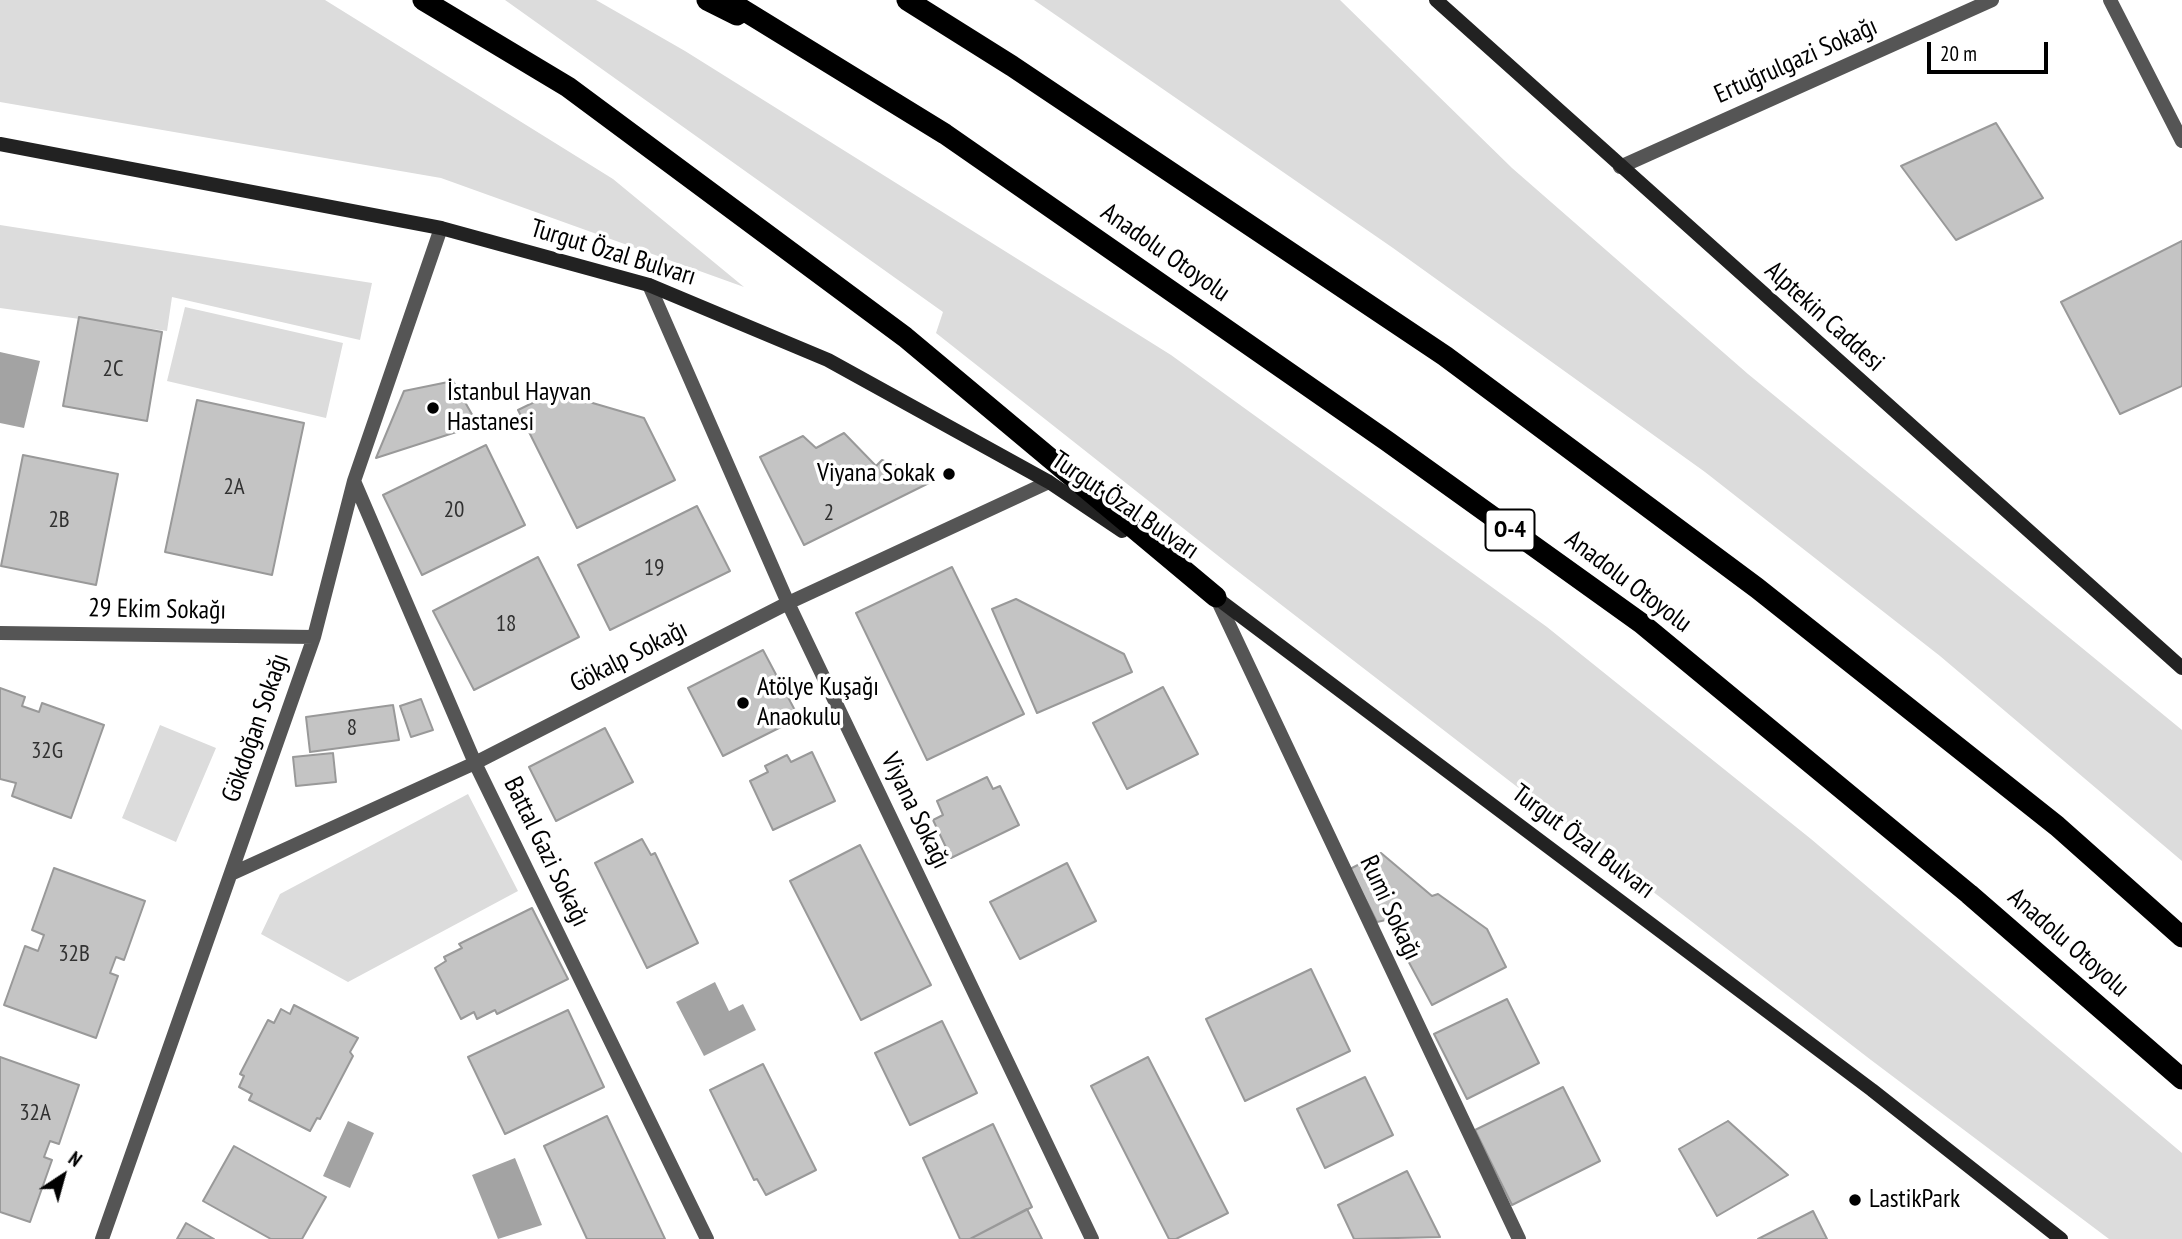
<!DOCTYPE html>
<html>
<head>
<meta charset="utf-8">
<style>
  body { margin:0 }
  #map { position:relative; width:2182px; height:1239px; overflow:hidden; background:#fff; font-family:"PT Sans Narrow",sans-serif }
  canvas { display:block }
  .north { position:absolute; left:28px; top:1141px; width:70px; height:70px; -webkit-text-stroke:5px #fff; paint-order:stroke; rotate:36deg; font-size:19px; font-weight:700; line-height:28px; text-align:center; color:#000 }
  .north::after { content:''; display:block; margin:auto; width:24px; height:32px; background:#000; clip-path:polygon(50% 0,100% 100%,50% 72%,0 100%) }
  .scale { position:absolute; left:1927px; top:42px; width:121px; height:32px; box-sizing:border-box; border:4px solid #000; border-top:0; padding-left:9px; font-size:21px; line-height:24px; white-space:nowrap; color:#000; -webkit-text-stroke:5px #fff; paint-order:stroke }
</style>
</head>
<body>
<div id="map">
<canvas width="2182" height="1239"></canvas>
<div class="north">N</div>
<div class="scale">20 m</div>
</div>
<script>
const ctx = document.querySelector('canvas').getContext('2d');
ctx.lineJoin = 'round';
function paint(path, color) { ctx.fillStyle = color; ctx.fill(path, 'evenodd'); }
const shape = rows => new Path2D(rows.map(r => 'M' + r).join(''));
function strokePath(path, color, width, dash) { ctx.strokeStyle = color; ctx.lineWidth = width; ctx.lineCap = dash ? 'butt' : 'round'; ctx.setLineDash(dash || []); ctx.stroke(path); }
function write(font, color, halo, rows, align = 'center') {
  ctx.font = font + ' "PT Sans Narrow",sans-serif'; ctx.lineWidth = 7; ctx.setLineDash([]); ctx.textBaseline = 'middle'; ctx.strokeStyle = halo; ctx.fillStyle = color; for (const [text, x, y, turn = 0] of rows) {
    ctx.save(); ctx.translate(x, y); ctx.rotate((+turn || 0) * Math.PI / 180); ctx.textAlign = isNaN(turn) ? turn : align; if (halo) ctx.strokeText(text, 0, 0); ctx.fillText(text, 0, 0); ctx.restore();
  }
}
paint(shape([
  [0,0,325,0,613,179,744,287,441,178,0,102],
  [505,0,596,0,685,51,1171,355,1547,627,1811,839,2182,1153,2182,1239,2109,1239,1871,1060,1231,566,936,333,943,312],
  [1034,0,1340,0,1512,168,1748,374,2182,730,2182,861,1940,656,1705,472,1393,248],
  [0,225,372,283,360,340,172,297,167,331,0,308],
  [185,307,343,343,326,418,167,381],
  [160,725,216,748,176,842,122,818],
  [468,794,518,891,348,982,261,934,280,894]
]), '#dcdcdc');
paint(shape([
  [0,352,40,361,24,428,0,423],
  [715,982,729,1011,743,1004,756,1030,704,1056,676,1002],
  [348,1121,374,1133,350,1188,323,1176],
  [515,1158,542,1225,498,1239,472,1175]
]), '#a3a3a3');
const building = shape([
  [1996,123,2043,198,1956,240,1901,166,1996,123],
  [2182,241,2182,386,2120,414,2061,302,2182,241],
  [79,317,162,332,147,421,63,406,79,317],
  [453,381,478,425,376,458,404,391,453,381],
  [555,392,644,418,675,480,577,528,518,410,555,392],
  [197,400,304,423,272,575,165,552,197,400],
  [844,433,876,466,882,460,933,481,804,545,760,457,803,436,816,448,844,433],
  [486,445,525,525,422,575,383,495,486,445],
  [23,455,118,474,96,585,1,566,23,455],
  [697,506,730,571,610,630,578,565,697,506],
  [538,557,579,637,474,690,433,611,538,557],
  [952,567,1024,714,927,760,856,613,952,567],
  [1016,599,1124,654,1132,672,1037,713,992,609,1016,599],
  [763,650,799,718,723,756,688,688,763,650],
  [1163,687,1198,754,1127,789,1093,723,1163,687],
  [0,688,25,697,22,706,39,712,42,703,104,725,71,818,12,796,16,783,0,779,0,688],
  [421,699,433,730,411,737,400,706,421,699],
  [393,705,399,740,310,752,306,717,393,705],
  [605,728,633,782,556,821,529,767,605,728],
  [812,752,835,801,773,830,750,781,768,772,765,766,787,755,791,762,812,752],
  [333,753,336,782,296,786,293,757,333,753],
  [987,777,993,789,1000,786,1019,825,951,858,933,820,943,815,937,801,987,777],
  [642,839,651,855,655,853,698,943,647,968,595,863,642,839],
  [860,845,931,985,861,1020,790,881,860,845],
  [1381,853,1432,896,1438,894,1487,929,1506,967,1432,1005,1386,920,1377,922,1350,869,1381,853],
  [1067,863,1096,921,1020,959,990,902,1067,863],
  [54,868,145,901,124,960,116,957,110,973,118,976,96,1038,4,1005,25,946,38,951,44,935,32,930,54,868],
  [532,908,568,979,497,1014,495,1010,477,1019,474,1012,461,1019,435,968,446,961,444,957,462,948,459,944,532,908],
  [1311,969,1350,1051,1245,1101,1206,1019,1311,969],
  [1507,999,1539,1063,1467,1099,1434,1034,1507,999],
  [294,1005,358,1038,350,1052,353,1056,320,1119,317,1118,310,1131,249,1100,252,1094,239,1087,244,1076,240,1074,268,1020,274,1023,281,1009,290,1014,294,1005],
  [568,1010,604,1087,505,1134,468,1057,568,1010],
  [942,1021,977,1093,910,1125,875,1053,942,1021],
  [0,1057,79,1085,59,1144,50,1141,44,1157,52,1160,30,1222,0,1212,0,1057],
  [1148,1057,1228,1213,1176,1239,1169,1239,1091,1086,1148,1057],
  [763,1064,816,1170,766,1195,757,1179,754,1180,710,1090,763,1064],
  [1365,1077,1393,1135,1325,1168,1297,1109,1365,1077],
  [1563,1087,1600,1161,1512,1205,1475,1130,1563,1087],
  [607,1116,665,1239,587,1239,544,1146,607,1116],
  [1728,1121,1788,1175,1717,1216,1679,1149,1728,1121],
  [993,1124,1032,1207,970,1239,960,1239,923,1158,993,1124],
  [234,1146,326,1197,302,1239,271,1239,203,1201,234,1146],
  [1407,1171,1440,1237,1354,1239,1338,1205,1407,1171],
  [1027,1209,1042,1239,970,1239,1027,1209],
  [1813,1211,1827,1239,1758,1239,1813,1211],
  [186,1223,214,1239,177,1239,186,1223]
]);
paint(building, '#c4c4c4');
strokePath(building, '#999', 2);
strokePath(shape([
  [2110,0,2182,141],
  [1620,167,1992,0],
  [649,285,788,603,1092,1239],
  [354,481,475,763,707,1239],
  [1216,597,1519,1239],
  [0,633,314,637],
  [231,874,475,763,788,603,1049,482],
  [102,1239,314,637,354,481,441,228]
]), '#555', 14);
strokePath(shape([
  [1436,0,2182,668],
  [0,144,441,228,649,285,828,360,1049,482,1122,531],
  [1210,593,1872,1090,2061,1239]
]), '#222', 14);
strokePath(shape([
  [423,0,568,87,905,337,1216,597],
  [707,0,737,15],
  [727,0,945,134,1387,441,1641,623,1969,894,2182,1079],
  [907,0,1012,66,1445,356,1757,588,2057,826,2182,937]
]), '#000', 21);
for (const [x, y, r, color] of [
  [433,408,7,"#000"],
  [949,474,7,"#000"],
  [743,703,7,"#000"],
  [1855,1200,7,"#000"]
]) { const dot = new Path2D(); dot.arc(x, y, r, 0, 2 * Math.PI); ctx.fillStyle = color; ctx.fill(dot); strokePath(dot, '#fff', 2.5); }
write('23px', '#313131', null, [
  ["2C",113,369],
  ["2A",234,487],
  ["20",454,510],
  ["2",829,513],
  ["2B",59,520],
  ["19",654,568],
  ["18",506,624],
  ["8",352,728],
  ["32G",47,751],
  ["32B",74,954],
  ["32A",35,1113]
]);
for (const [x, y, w] of [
  [1510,530,49]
]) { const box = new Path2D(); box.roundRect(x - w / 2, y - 20.5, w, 41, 5); ctx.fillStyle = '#fff'; ctx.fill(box); strokePath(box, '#000', 2); }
write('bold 24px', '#000', null, [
  ["O-4",1510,530]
]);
write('26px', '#000', '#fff', [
  ["Ertuğrulgazi Sokağı",1796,61,-24],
  ["Turgut Özal Bulvarı",613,253,17],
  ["Anadolu Otoyolu",1165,253,35],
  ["Alptekin Caddesi",1824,317,42],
  ["Turgut Özal Bulvarı",1125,506,34],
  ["Anadolu Otoyolu",1628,582,37],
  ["29 Ekim Sokağı",157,610,1],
  ["Gökalp Sokağı",629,657,-27],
  ["Gökdoğan Sokağı",256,728,-71],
  ["Viyana Sokağı",915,811,64],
  ["Turgut Özal Bulvarı",1583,842,37],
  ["Battal Gazi Sokağı",546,852,64],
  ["Rumi Sokağı",1390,908,65],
  ["Anadolu Otoyolu",2068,943,41]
]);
write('26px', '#000', '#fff', [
  ["İstanbul Hayvan",447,393],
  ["Hastanesi",447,423],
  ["Viyana Sokak",935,474,"right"],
  ["Atölye Kuşağı",757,688],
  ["Anaokulu",757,718],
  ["LastikPark",1869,1200]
], 'left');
</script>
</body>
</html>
